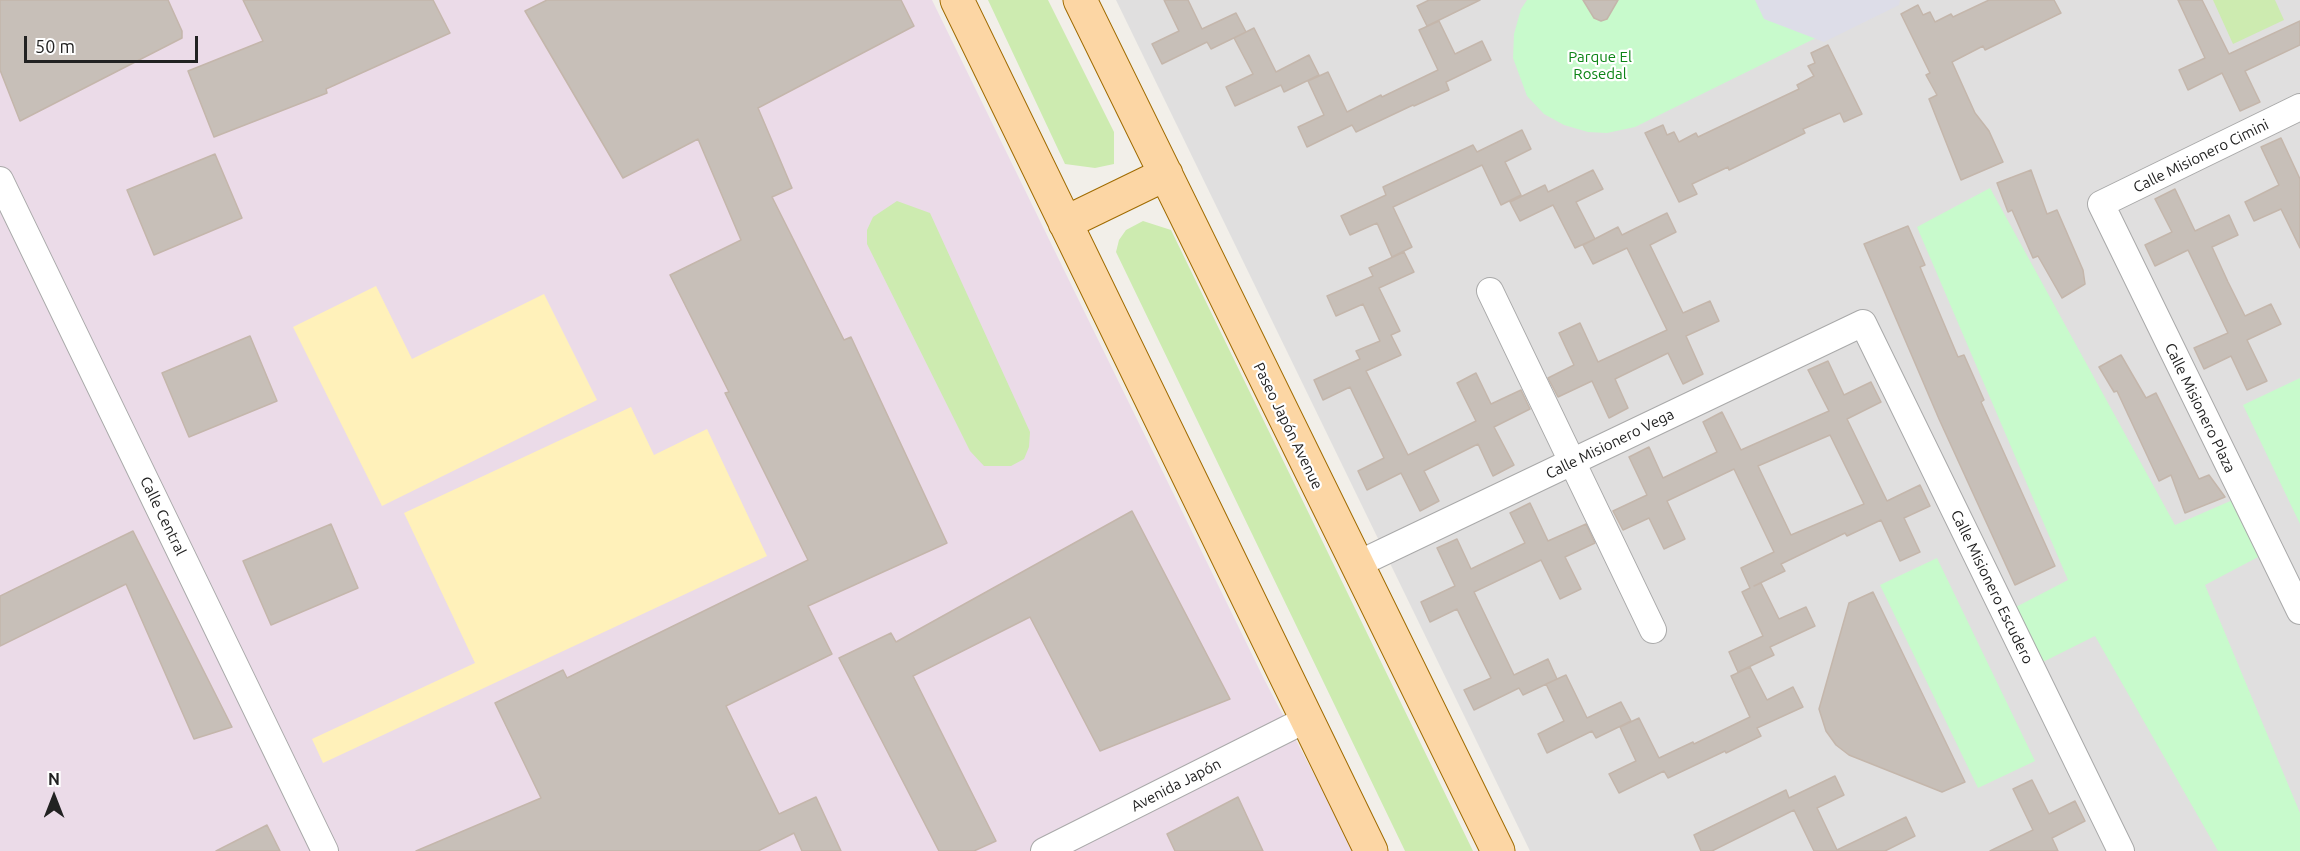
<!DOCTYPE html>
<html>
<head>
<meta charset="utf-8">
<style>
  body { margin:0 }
  #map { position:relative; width:2300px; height:851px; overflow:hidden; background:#f2efe9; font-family:Ubuntu,sans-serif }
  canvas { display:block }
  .north { position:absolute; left:24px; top:767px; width:60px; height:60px; -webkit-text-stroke:4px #fff; paint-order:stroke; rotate:0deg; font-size:16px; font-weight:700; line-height:24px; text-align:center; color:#222 }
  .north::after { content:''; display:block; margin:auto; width:21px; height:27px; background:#222; clip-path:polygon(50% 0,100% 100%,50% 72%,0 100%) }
  .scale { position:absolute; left:24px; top:36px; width:174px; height:27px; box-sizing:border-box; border:3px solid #222; border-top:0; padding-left:8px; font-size:18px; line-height:21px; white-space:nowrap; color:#222; -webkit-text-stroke:4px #fff; paint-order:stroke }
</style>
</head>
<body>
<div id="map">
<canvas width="2300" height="851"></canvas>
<div class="north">N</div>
<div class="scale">50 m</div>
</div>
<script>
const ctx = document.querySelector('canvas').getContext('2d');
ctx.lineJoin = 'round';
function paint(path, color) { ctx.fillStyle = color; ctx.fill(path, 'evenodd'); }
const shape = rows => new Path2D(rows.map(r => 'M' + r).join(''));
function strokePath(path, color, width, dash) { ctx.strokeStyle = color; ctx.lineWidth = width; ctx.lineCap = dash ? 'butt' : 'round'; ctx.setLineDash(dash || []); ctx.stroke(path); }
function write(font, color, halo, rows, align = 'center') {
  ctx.font = font + ' Ubuntu,sans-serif'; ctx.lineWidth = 4.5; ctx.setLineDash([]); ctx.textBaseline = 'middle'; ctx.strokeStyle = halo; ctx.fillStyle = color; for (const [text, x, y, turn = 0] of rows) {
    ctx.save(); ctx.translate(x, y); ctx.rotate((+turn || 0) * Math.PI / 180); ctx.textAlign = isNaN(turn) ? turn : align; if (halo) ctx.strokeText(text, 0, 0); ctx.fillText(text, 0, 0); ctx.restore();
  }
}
paint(shape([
  [1116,0,2300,0,2300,851,1530,851]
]), '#e0dfdf');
paint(shape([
  [0,0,932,0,1264,679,1354,851,0,851]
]), '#ebdbe8');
paint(shape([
  [988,0,1048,0,1114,132,1114,164,1095,168,1065,164],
  [2213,0,2275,0,2284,20,2233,44],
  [897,201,930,213,1030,432,1029,447,1024,459,1011,466,984,466,970,451,867,244,867,230,873,217],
  [1143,221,1171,230,1473,851,1405,851,1116,252,1119,240,1126,230]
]), '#cdebb0');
paint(shape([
  [376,286,412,359,544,294,597,400,382,506,293,327],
  [631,407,654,455,707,429,767,556,323,763,312,739,475,663,404,513]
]), '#fff1ba');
paint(shape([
  [1527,0,1893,0,1635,127,1607,133,1588,132,1564,125,1544,114,1527,96,1513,58,1514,34,1521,9],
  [1990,188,2175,525,2235,499,2260,556,2205,585,2300,813,2300,851,2218,851,2095,636,2041,663,2014,608,2068,580,1917,227],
  [2300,378,2300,524,2243,405],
  [1937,558,2035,761,1978,788,1880,585]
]), '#c8facc');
paint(shape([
  [1755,0,1900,0,1899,5,1824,42,1764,19]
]), '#dddde8');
const building = shape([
  [0,0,168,0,182,31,182,38,20,121,0,70,0,0],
  [243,0,433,0,450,33,326,89,327,93,214,137,188,71,263,41,243,0],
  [547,0,901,0,914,26,758,108,792,188,772,197,844,340,851,337,947,543,808,606,832,654,726,706,779,814,816,797,841,851,802,851,794,833,758,851,416,851,541,798,495,703,563,670,567,678,808,560,725,393,729,392,670,275,741,240,698,139,623,178,525,11,547,0],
  [1164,0,1188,0,1202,29,1236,13,1246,32,1211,49,1207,42,1162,64,1152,44,1179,31,1164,0],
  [1429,0,1480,0,1427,26,1417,6,1429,0],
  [1583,0,1618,0,1607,19,1601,21,1594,18,1583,0],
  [1989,0,2054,0,2061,13,1985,50,1983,46,1952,62,1975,113,1989,131,2003,162,1961,180,1929,99,1937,95,1926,75,1930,73,1901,14,1918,5,1923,15,1930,12,1935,22,1951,14,1953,17,1989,0],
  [2178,0,2202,0,2229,54,2300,21,2300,45,2245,71,2260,102,2240,111,2222,73,2188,90,2179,70,2205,58,2178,0],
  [1439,21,1455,54,1482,41,1491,60,1446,82,1449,90,1414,106,1413,105,1356,132,1352,125,1307,147,1298,127,1324,115,1308,81,1328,72,1347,112,1381,95,1382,97,1438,70,1419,30,1439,21],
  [1254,28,1276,72,1309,55,1319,75,1284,92,1281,85,1235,106,1226,87,1253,74,1234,38,1254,28],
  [1828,45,1862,114,1844,122,1840,113,1803,129,1805,133,1729,170,1728,167,1692,184,1697,194,1679,202,1645,133,1663,125,1667,135,1674,132,1679,142,1696,133,1698,137,1799,89,1797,85,1814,76,1808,66,1815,63,1811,53,1828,45],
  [1522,130,1531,149,1505,162,1521,195,1501,205,1482,165,1393,207,1412,247,1392,257,1377,223,1350,235,1341,216,1386,195,1383,187,1473,145,1477,152,1522,130],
  [2281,138,2300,179,2300,248,2281,209,2254,221,2245,202,2279,185,2261,147,2281,138],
  [215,154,242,218,154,255,127,190,215,154],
  [1593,170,1603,189,1576,202,1595,239,1575,248,1553,205,1520,221,1510,202,1545,185,1548,192,1593,170],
  [2031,170,2047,214,2057,210,2083,270,2085,284,2062,298,2038,256,2033,258,2012,210,2008,212,1997,183,2031,170],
  [2175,189,2195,231,2229,215,2238,235,2212,247,2228,282,2245,316,2271,304,2281,324,2247,340,2267,381,2247,390,2231,356,2204,369,2194,348,2228,333,2188,250,2155,266,2145,245,2172,232,2155,199,2175,189],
  [1667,213,1676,232,1650,245,1683,313,1710,301,1719,321,1686,336,1703,374,1683,384,1668,353,1615,379,1628,408,1609,418,1592,381,1558,397,1548,378,1574,365,1559,333,1580,323,1598,362,1667,330,1627,248,1593,264,1583,245,1618,227,1622,235,1667,213],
  [1908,226,1925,265,1920,267,1958,357,1964,355,1984,400,1981,402,2055,566,2015,585,1939,419,1864,244,1908,226],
  [1404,252,1414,272,1379,288,1400,331,1391,335,1401,355,1366,371,1408,455,1476,421,1457,383,1476,373,1491,404,1521,390,1530,409,1494,427,1514,465,1493,476,1478,444,1424,471,1439,501,1420,511,1401,473,1367,490,1358,471,1384,458,1350,387,1323,400,1314,380,1360,359,1356,351,1380,341,1363,304,1336,316,1327,296,1373,276,1369,268,1404,252],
  [250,336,277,401,189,437,162,373,250,336],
  [2121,355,2146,398,2156,393,2199,479,2209,475,2225,497,2185,513,2171,475,2159,481,2117,391,2114,392,2099,367,2121,355],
  [1828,361,1844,395,1871,382,1881,402,1847,419,1887,501,1920,485,1930,506,1904,518,1920,552,1900,561,1881,520,1847,536,1845,533,1781,564,1785,571,1754,586,1761,583,1779,619,1806,607,1815,626,1770,647,1774,655,1738,672,1729,652,1763,636,1742,592,1750,588,1741,568,1774,552,1734,469,1667,501,1685,539,1664,549,1649,518,1623,530,1613,511,1647,495,1629,457,1649,447,1663,478,1717,452,1703,422,1722,412,1741,450,1829,411,1808,370,1828,361],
  [1830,435,1864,504,1791,535,1758,466,1830,435],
  [1530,503,1548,541,1586,524,1595,543,1565,557,1581,589,1560,599,1541,560,1474,592,1514,675,1548,659,1557,679,1523,695,1519,688,1474,710,1464,690,1491,678,1472,640,1457,609,1430,622,1421,602,1455,586,1437,548,1457,539,1471,569,1525,543,1510,513,1530,503],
  [1132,511,1230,699,1100,751,1030,617,913,676,996,841,974,851,939,851,839,658,891,633,896,642,1132,511],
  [331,524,358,588,271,625,243,561,331,524],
  [133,531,232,727,194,739,126,584,0,646,0,596,133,531],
  [1873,592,1965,782,1942,792,1849,755,1836,745,1826,731,1819,709,1849,603,1873,592],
  [1750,667,1767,700,1793,687,1803,707,1757,728,1761,736,1726,753,1725,751,1668,778,1664,771,1619,793,1609,774,1636,761,1620,727,1639,718,1659,758,1693,742,1694,744,1750,717,1731,676,1750,667],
  [1566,675,1587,718,1621,702,1631,721,1596,738,1592,731,1547,753,1538,734,1564,721,1546,684,1566,675],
  [1835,776,1844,795,1817,808,1837,850,1906,817,1915,836,1885,851,1814,851,1794,810,1712,851,1701,851,1694,835,1786,790,1789,798,1835,776],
  [2032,780,2049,814,2075,801,2085,821,2052,838,2058,851,1990,851,2033,830,2013,789,2032,780],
  [1238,797,1263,851,1175,851,1167,834,1238,797],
  [267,825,280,851,216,851,267,825]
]);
paint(building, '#c7bfb8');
strokePath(building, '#c4b6ab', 1.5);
const minor = shape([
  [2300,107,2101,204,2300,611],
  [0,180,325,851],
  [1490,291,1653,630],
  [1356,565,1863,323,2121,851],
  [1044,851,1307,719]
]);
const primary = shape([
  [957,0,1371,851],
  [1080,0,1498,851],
  [1065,223,1166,174]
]);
strokePath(minor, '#a9a9a9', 28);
strokePath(primary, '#a06b00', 35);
strokePath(minor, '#fff', 26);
strokePath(primary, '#fcd6a4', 33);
write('15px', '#0c8416', '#fff', [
  ["Parque El",1600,57],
  ["Rosedal",1600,74]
]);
write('15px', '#222', '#fff', [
  ["Calle Misionero Cimini",2201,156,-26],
  ["Calle Misionero Plaza",2200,408,64],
  ["Paseo Japón Avenue",1288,426,64],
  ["Calle Misionero Vega",1610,444,-26],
  ["Calle Central",163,516,64],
  ["Calle Misionero Escudero",1992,587,64],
  ["Avenida Japón",1176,785,-27]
]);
</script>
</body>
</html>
